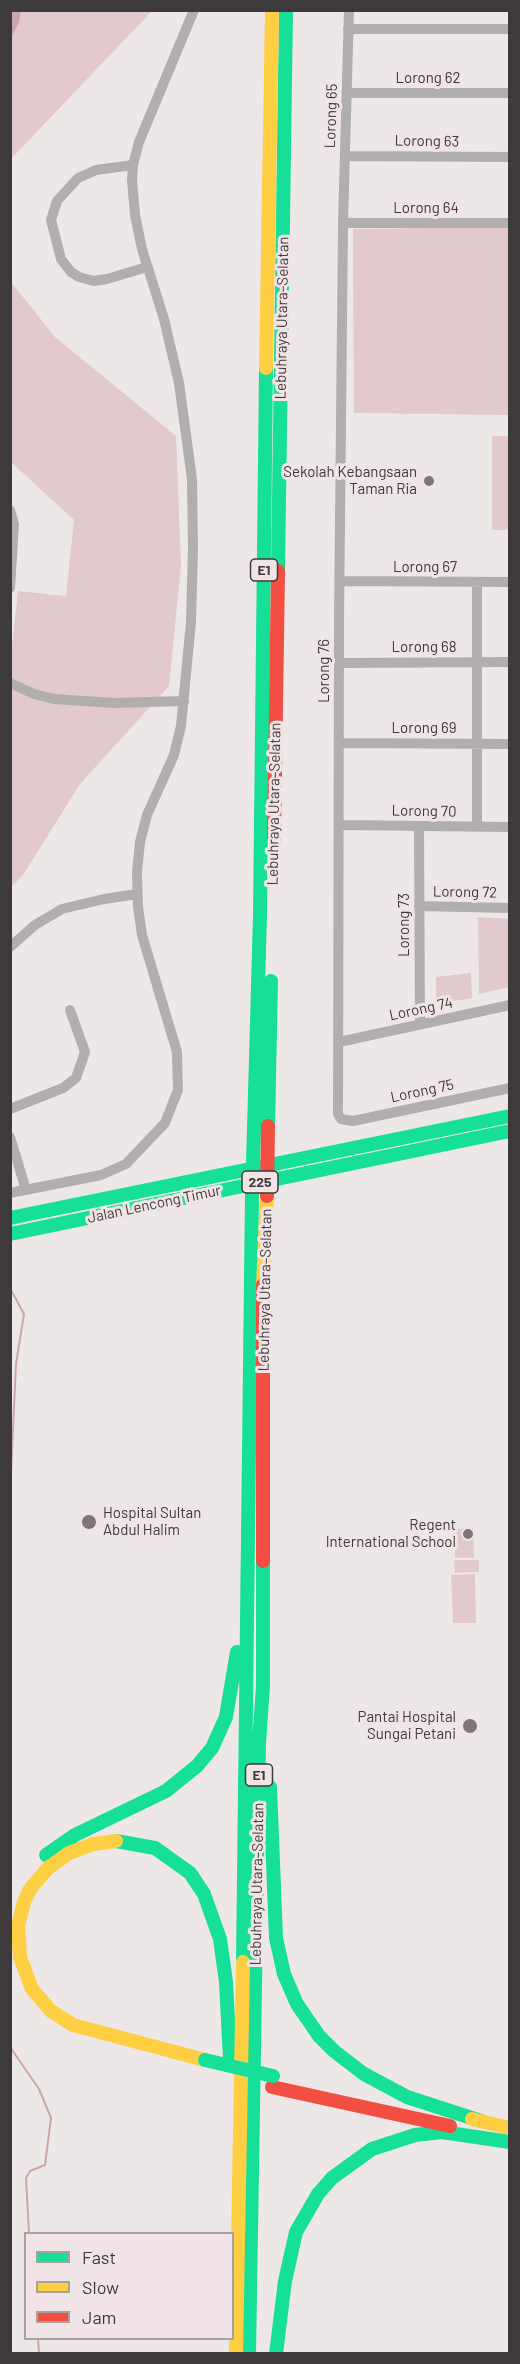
<!DOCTYPE html>
<html>
<head>
<meta charset="utf-8">
<style>
  body { margin:0 }
  #map { position:relative; width:520px; height:2364px; overflow:hidden; background:#eee7e8; font-family:Barlow,sans-serif }
  canvas { display:block }
  .frame { position:absolute; inset:0; border:12px solid #3e393a; pointer-events:none }
  .legend { position:absolute; left:24px; top:2232px; width:210px; height:108px; box-sizing:border-box; background:#f1e4e6; border:2px solid #a9a0a1; margin:0; padding:8px 10px; list-style:none; font-size:18px; color:#3e393a }
  .legend li { display:flex; align-items:center; gap:12px; height:30px }
  .legend b { width:30px; border:2px solid #a9a0a1 }
</style>
</head>
<body>
<div id="map">
<canvas width="520" height="2364"></canvas>
<div class="frame"></div>
<ul class="legend">
<li><b style="height:8px;background:#16e098"></b>Fast</li>
<li><b style="height:8px;background:#ffcf43"></b>Slow</li>
<li><b style="height:8px;background:#f24e42"></b>Jam</li>
</ul>
</div>
<script>
const ctx = document.querySelector('canvas').getContext('2d');
ctx.lineJoin = 'round';
function paint(path, color) { ctx.fillStyle = color; ctx.fill(path, 'evenodd'); }
const shape = rows => new Path2D(rows.map(r => 'M' + r).join(''));
function strokePath(path, color, width, dash) { ctx.strokeStyle = color; ctx.lineWidth = width; ctx.lineCap = dash ? 'butt' : 'round'; ctx.setLineDash(dash || []); ctx.stroke(path); }
function write(font, color, halo, rows, align = 'center') {
  ctx.font = font + ' Barlow,sans-serif'; ctx.lineWidth = 6; ctx.setLineDash([]); ctx.textBaseline = 'middle'; ctx.strokeStyle = halo; ctx.fillStyle = color; for (const [text, x, y, turn = 0] of rows) {
    ctx.save(); ctx.translate(x, y); ctx.rotate((+turn || 0) * Math.PI / 180); ctx.textAlign = isNaN(turn) ? turn : align; if (halo) ctx.strokeText(text, 0, 0); ctx.fillText(text, 0, 0); ctx.restore();
  }
}
paint(shape([
  [11,11,152,11,11,159],
  [509,227,509,415,354,413,353,229],
  [11,282,55,337,176,436,181,565,169,686,80,784,23,875,11,887,10,664,18,591,66,596,74,520,11,462],
  [492,436,509,436,509,530,492,530],
  [478,917,510,919,509,987,479,994],
  [471,973,472,998,436,1004,436,977],
  [473,1528,474,1558,455,1558,455,1529],
  [454,1560,479,1560,479,1572,455,1573],
  [475,1574,476,1623,453,1623,451,1575]
]), '#e1c9ce');
paint(shape([
  [11,10,21,11,19,22,11,38]
]), '#cba6ad');
strokePath(shape([
  [10,1288,24,1314,16,1364,10,1495],
  [10,2047,39,2089,51,2118,45,2165,30,2171,26,2178,29,2234],
  [38,2338,39,2354]
]), '#cba6ad', 2);
strokePath(shape([
  [349,10,343,223,339,621,338,1114,341,1119,353,1121,510,1088],
  [348,29,510,29],
  [347,93,510,93],
  [345,156,510,157],
  [133,165,96,170,78,178,57,201,51,220,61,259,71,272,79,277,94,281,107,279,147,267],
  [343,223,510,223],
  [10,510,14,524,10,588],
  [340,581,510,582],
  [477,582,477,827],
  [339,663,510,662],
  [10,683,34,694,54,699,114,703,184,701],
  [339,743,510,744],
  [339,825,510,827],
  [419,826,420,1024],
  [419,906,510,908],
  [10,947,35,925,62,909,104,899,137,894],
  [339,1042,510,1005],
  [10,1109,63,1088,76,1078,85,1052,70,1010],
  [10,1137,26,1190],
  [10,1193,101,1175,126,1164,165,1123,178,1090,177,1052,142,935,138,907,137,872,140,842,147,815,174,755,181,726,191,622,193,548,192,479,179,383,164,319,142,249,135,215,132,180,133,165,139,142,194,10]
]), '#b2aeae', 10);
strokePath(shape([
  [278,571,286,10],
  [268,1126,271,981],
  [254,1129,260,915,266,368],
  [10,1218,510,1116],
  [10,1234,510,1131],
  [270,1787,276,1938,284,1974,297,2004,319,2036,334,2051,364,2074,407,2097,481,2121],
  [116,1841,155,1848,190,1873,204,1894,220,1939,226,1982,230,2059],
  [46,1855,75,1835,166,1791,197,1766,212,1748,226,1717,237,1652],
  [243,1962,252,1194],
  [249,2354,259,1743,263,1686,263,1561],
  [276,2354,285,2281,296,2232,318,2194,332,2178,372,2149,415,2135,442,2132,510,2142]
]), '#16e098', 14);
strokePath(shape([
  [266,368,272,10],
  [263,1285,267,1196],
  [116,1841,93,1844,69,1853,48,1868,30,1889,24,1902,18,1926,20,1957,32,1989,51,2011,73,2025,205,2060],
  [472,2119,510,2128],
  [236,2354,243,1962]
]), '#ffcf43', 14);
strokePath(shape([
  [274,840,278,571],
  [263,1561,263,1285],
  [272,2087,450,2126]
]), '#f24e42', 14);
strokePath(shape([
  [252,1194,254,1129],
  [205,2060,273,2076]
]), '#16e098', 14);
strokePath(shape([
  [267,1196,268,1126]
]), '#f24e42', 14);
for (const [x, y, r, color] of [
  [429,481,6,"#7c7677"],
  [89,1522,8,"#7c7677"],
  [468,1534,6,"#7c7677"],
  [470,1726,8,"#7c7677"]
]) { const dot = new Path2D(); dot.arc(x, y, r, 0, 2 * Math.PI); ctx.fillStyle = color; ctx.fill(dot); strokePath(dot, '#f1e4e6', 2); }
for (const [x, y, w] of [
  [264,570,27],
  [260,1182,36],
  [259,1775,27]
]) { const box = new Path2D(); box.roundRect(x - w / 2, y - 11, w, 22, 4.5); ctx.fillStyle = '#f1e4e6'; ctx.fill(box); strokePath(box, '#3e393a', 1.5); }
write('bold 14px', '#3e393a', null, [
  ["E1",264,570],
  ["225",260,1182],
  ["E1",259,1775]
]);
write('15px', '#3e393a', '#f1e4e6', [
  ["Lorong 62",428,78],
  ["Lorong 65",331,116,-88],
  ["Lorong 63",427,141,1],
  ["Lorong 64",426,208],
  ["Lebuhraya Utara–Selatan",282,318,-89],
  ["Lorong 67",425,567],
  ["Lorong 68",424,647],
  ["Lorong 76",324,671,-90],
  ["Lorong 69",424,728],
  ["Lebuhraya Utara–Selatan",274,804,-89],
  ["Lorong 70",424,811,1],
  ["Lorong 72",465,892,1],
  ["Lorong 73",404,925,-90],
  ["Lorong 74",421,1009,-12],
  ["Lorong 75",422,1091,-12],
  ["Jalan Lencong Timur",154,1204,-12],
  ["Lebuhraya Utara–Selatan",265,1290,-89],
  ["Lebuhraya Utara–Selatan",257,1884,-89]
]);
write('15px', '#3e393a', '#f1e4e6', [
  ["Sekolah Kebangsaan",417,472],
  ["Taman Ria",417,489],
  ["Hospital Sultan",103,1513,"left"],
  ["Abdul Halim",103,1530,"left"],
  ["Regent",456,1525],
  ["International School",456,1542],
  ["Pantai Hospital",456,1717],
  ["Sungai Petani",456,1734]
], 'right');
</script>
</body>
</html>
